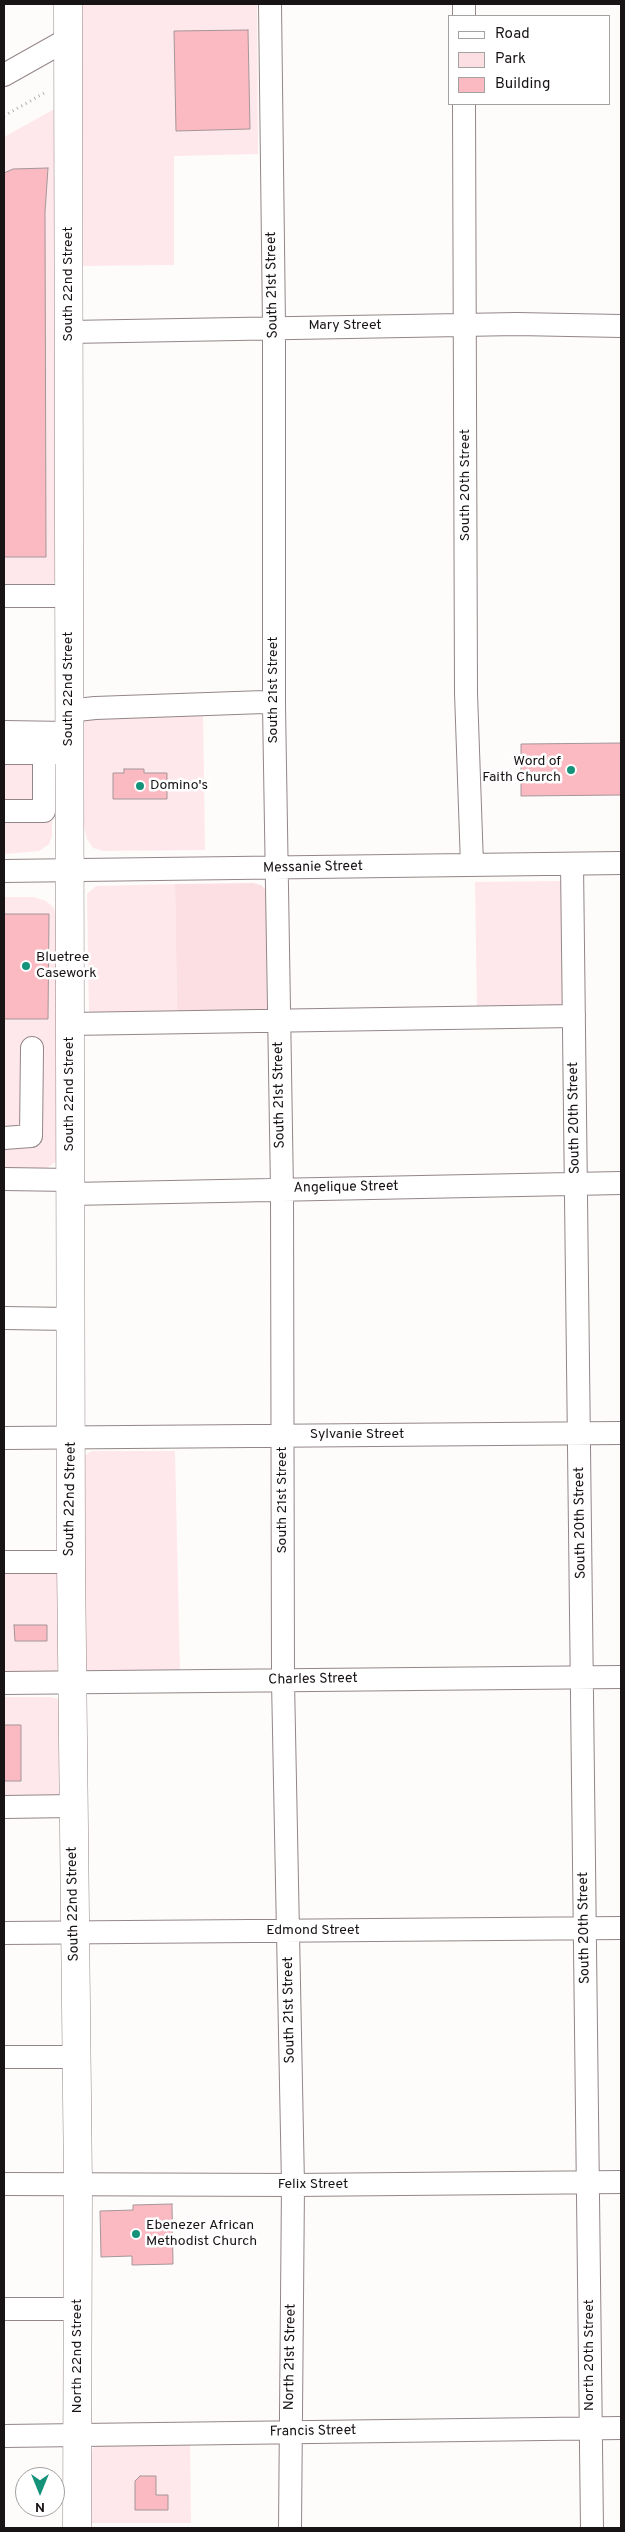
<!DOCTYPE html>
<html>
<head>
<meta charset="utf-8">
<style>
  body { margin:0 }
  #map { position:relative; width:625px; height:2532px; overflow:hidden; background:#fefbfb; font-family:Overpass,sans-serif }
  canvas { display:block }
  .frame { position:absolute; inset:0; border:5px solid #181314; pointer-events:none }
  .legend { position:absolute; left:448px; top:15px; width:162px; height:90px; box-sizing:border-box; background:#fff; border:1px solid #a3a1a1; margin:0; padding:6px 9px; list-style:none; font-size:15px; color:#181314 }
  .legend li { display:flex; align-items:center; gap:10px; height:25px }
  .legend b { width:25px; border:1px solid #a3a1a1 }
  .north { position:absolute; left:15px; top:2467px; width:50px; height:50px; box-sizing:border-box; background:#fff; border:1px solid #a3a1a1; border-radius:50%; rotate:180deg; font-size:14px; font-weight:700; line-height:20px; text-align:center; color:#181314 }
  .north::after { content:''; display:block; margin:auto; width:18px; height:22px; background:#14927a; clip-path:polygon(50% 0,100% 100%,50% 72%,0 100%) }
</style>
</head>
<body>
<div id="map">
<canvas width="625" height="2532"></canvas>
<div class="frame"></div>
<ul class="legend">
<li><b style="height:6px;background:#fff"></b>Road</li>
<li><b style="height:14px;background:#fcdfe3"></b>Park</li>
<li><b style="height:14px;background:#fbb9c2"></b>Building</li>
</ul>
<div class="north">N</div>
</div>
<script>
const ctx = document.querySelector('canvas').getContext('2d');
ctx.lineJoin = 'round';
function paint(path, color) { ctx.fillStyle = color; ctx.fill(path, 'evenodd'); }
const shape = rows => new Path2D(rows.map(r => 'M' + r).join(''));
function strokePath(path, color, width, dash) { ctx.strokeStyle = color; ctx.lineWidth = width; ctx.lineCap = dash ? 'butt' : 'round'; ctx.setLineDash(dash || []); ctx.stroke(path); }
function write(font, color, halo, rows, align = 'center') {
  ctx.font = font + ' Overpass,sans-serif'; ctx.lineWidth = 5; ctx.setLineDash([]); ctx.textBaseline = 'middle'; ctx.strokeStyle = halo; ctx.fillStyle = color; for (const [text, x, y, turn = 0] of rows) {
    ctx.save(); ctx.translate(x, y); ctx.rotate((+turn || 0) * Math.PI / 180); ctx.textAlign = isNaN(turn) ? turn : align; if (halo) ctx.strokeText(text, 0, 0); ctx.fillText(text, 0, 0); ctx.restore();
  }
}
paint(shape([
  [82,4,257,4,258,154,174,156,174,265,81,266],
  [60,106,59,575,52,585,4,587,4,137],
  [203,711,205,850,104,851,93,848,87,839,84,826,84,715],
  [4,740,52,740,52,836,49,844,39,851,4,854],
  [560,881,564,886,566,1011,477,1012,475,882],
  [175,884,177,1015,89,1015,87,894,96,886],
  [4,897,34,897,46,901,54,908,57,922,58,1160,46,1169,4,1169],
  [92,1451,175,1451,180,1673,88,1672,84,1664,84,1456],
  [4,1569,59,1569,61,1665,56,1672,4,1674],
  [4,1697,51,1697,58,1699,61,1704,61,1802,4,1803],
  [190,2441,191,2523,90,2523,91,2456,93,2448,99,2442]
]), '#ffe8eb');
paint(shape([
  [253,883,261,885,266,890,267,1014,177,1015,175,884]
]), '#fcdfe3');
const building = shape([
  [248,30,250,129,176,131,174,31,248,30],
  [48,168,45,212,46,557,4,557,4,173,13,169,48,168],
  [621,743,621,795,521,796,521,744,621,743],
  [124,769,144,769,144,773,167,773,167,799,113,799,113,773,124,773,124,769],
  [4,914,49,914,48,1019,4,1019,4,914],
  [14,1625,47,1625,47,1641,15,1641,14,1625],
  [4,1725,21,1725,21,1781,4,1781,4,1725],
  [172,2204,173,2264,132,2265,132,2256,101,2257,100,2211,133,2210,133,2205,172,2204],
  [140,2476,156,2476,156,2495,168,2495,168,2510,135,2510,135,2481,140,2476]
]);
paint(building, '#fbb9c2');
strokePath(building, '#a49799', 1);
const minor = shape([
  [270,4,274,326,274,706,282,1190,283,1681,293,2185,290,2528],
  [464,4,464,16],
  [4,75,68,39],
  [464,104,466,693,472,865],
  [69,332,517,324,621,326],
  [4,596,70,596],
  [68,711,95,708,264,702,274,706],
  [4,732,68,733],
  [4,753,58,753],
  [4,811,44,811,44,753],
  [572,864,592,2528],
  [4,871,621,863],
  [69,1024,574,1016],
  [4,1138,31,1136,32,1048],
  [4,1179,71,1180],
  [71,1194,621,1183],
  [4,1318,71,1319],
  [4,1438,621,1433],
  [4,1562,71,1562],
  [4,1683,621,1677],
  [4,1807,73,1806],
  [4,1933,621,1928],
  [4,2057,76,2057],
  [4,2184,293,2185,621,2182],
  [4,2309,78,2309],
  [4,2436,621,2428]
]);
const major = shape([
  [68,4,71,1562,78,2184,77,2528]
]);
strokePath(minor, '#938688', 24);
strokePath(major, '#938688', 29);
strokePath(shape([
  [4,116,46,92]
]), '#b3afb0', 3, [1, 4]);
strokePath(minor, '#fff', 22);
strokePath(major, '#fff', 28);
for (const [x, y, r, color] of [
  [571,770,5,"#14927a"],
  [140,786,5,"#14927a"],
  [26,966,5,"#14927a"],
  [136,2234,5,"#14927a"]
]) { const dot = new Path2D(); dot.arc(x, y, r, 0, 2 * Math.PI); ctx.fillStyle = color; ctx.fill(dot); strokePath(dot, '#fff', 2); }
write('14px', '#181314', '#fff', [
  ["South 22nd Street",69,284,-90],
  ["South 21st Street",273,285,-91],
  ["Mary Street",345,326],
  ["South 20th Street",466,485,-90],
  ["South 22nd Street",69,689,-90],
  ["South 21st Street",274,690,-90],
  ["Messanie Street",313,868,-1],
  ["South 22nd Street",70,1094,-90],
  ["South 21st Street",280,1095,-91],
  ["South 20th Street",575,1118,-91],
  ["Angelique Street",346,1188,-1],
  ["Sylvanie Street",357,1435],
  ["South 22nd Street",71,1499,-89],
  ["South 21st Street",283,1500,-90],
  ["South 20th Street",581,1523,-91],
  ["Charles Street",313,1680,-1],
  ["South 22nd Street",74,1904,-91],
  ["South 20th Street",585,1928,-91],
  ["Edmond Street",313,1931],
  ["South 21st Street",290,2010,-91],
  ["Felix Street",313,2185],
  ["North 20th Street",590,2355,-90],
  ["North 22nd Street",78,2356,-90],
  ["North 21st Street",291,2357,-89],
  ["Francis Street",313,2432,-1]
]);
write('14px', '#181314', '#fff', [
  ["Word of",561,762,"right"],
  ["Faith Church",561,778,"right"],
  ["Domino's",150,786],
  ["Bluetree",36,958],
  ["Casework",36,974],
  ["Ebenezer African",146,2226],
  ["Methodist Church",146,2242]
], 'left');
</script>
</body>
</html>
